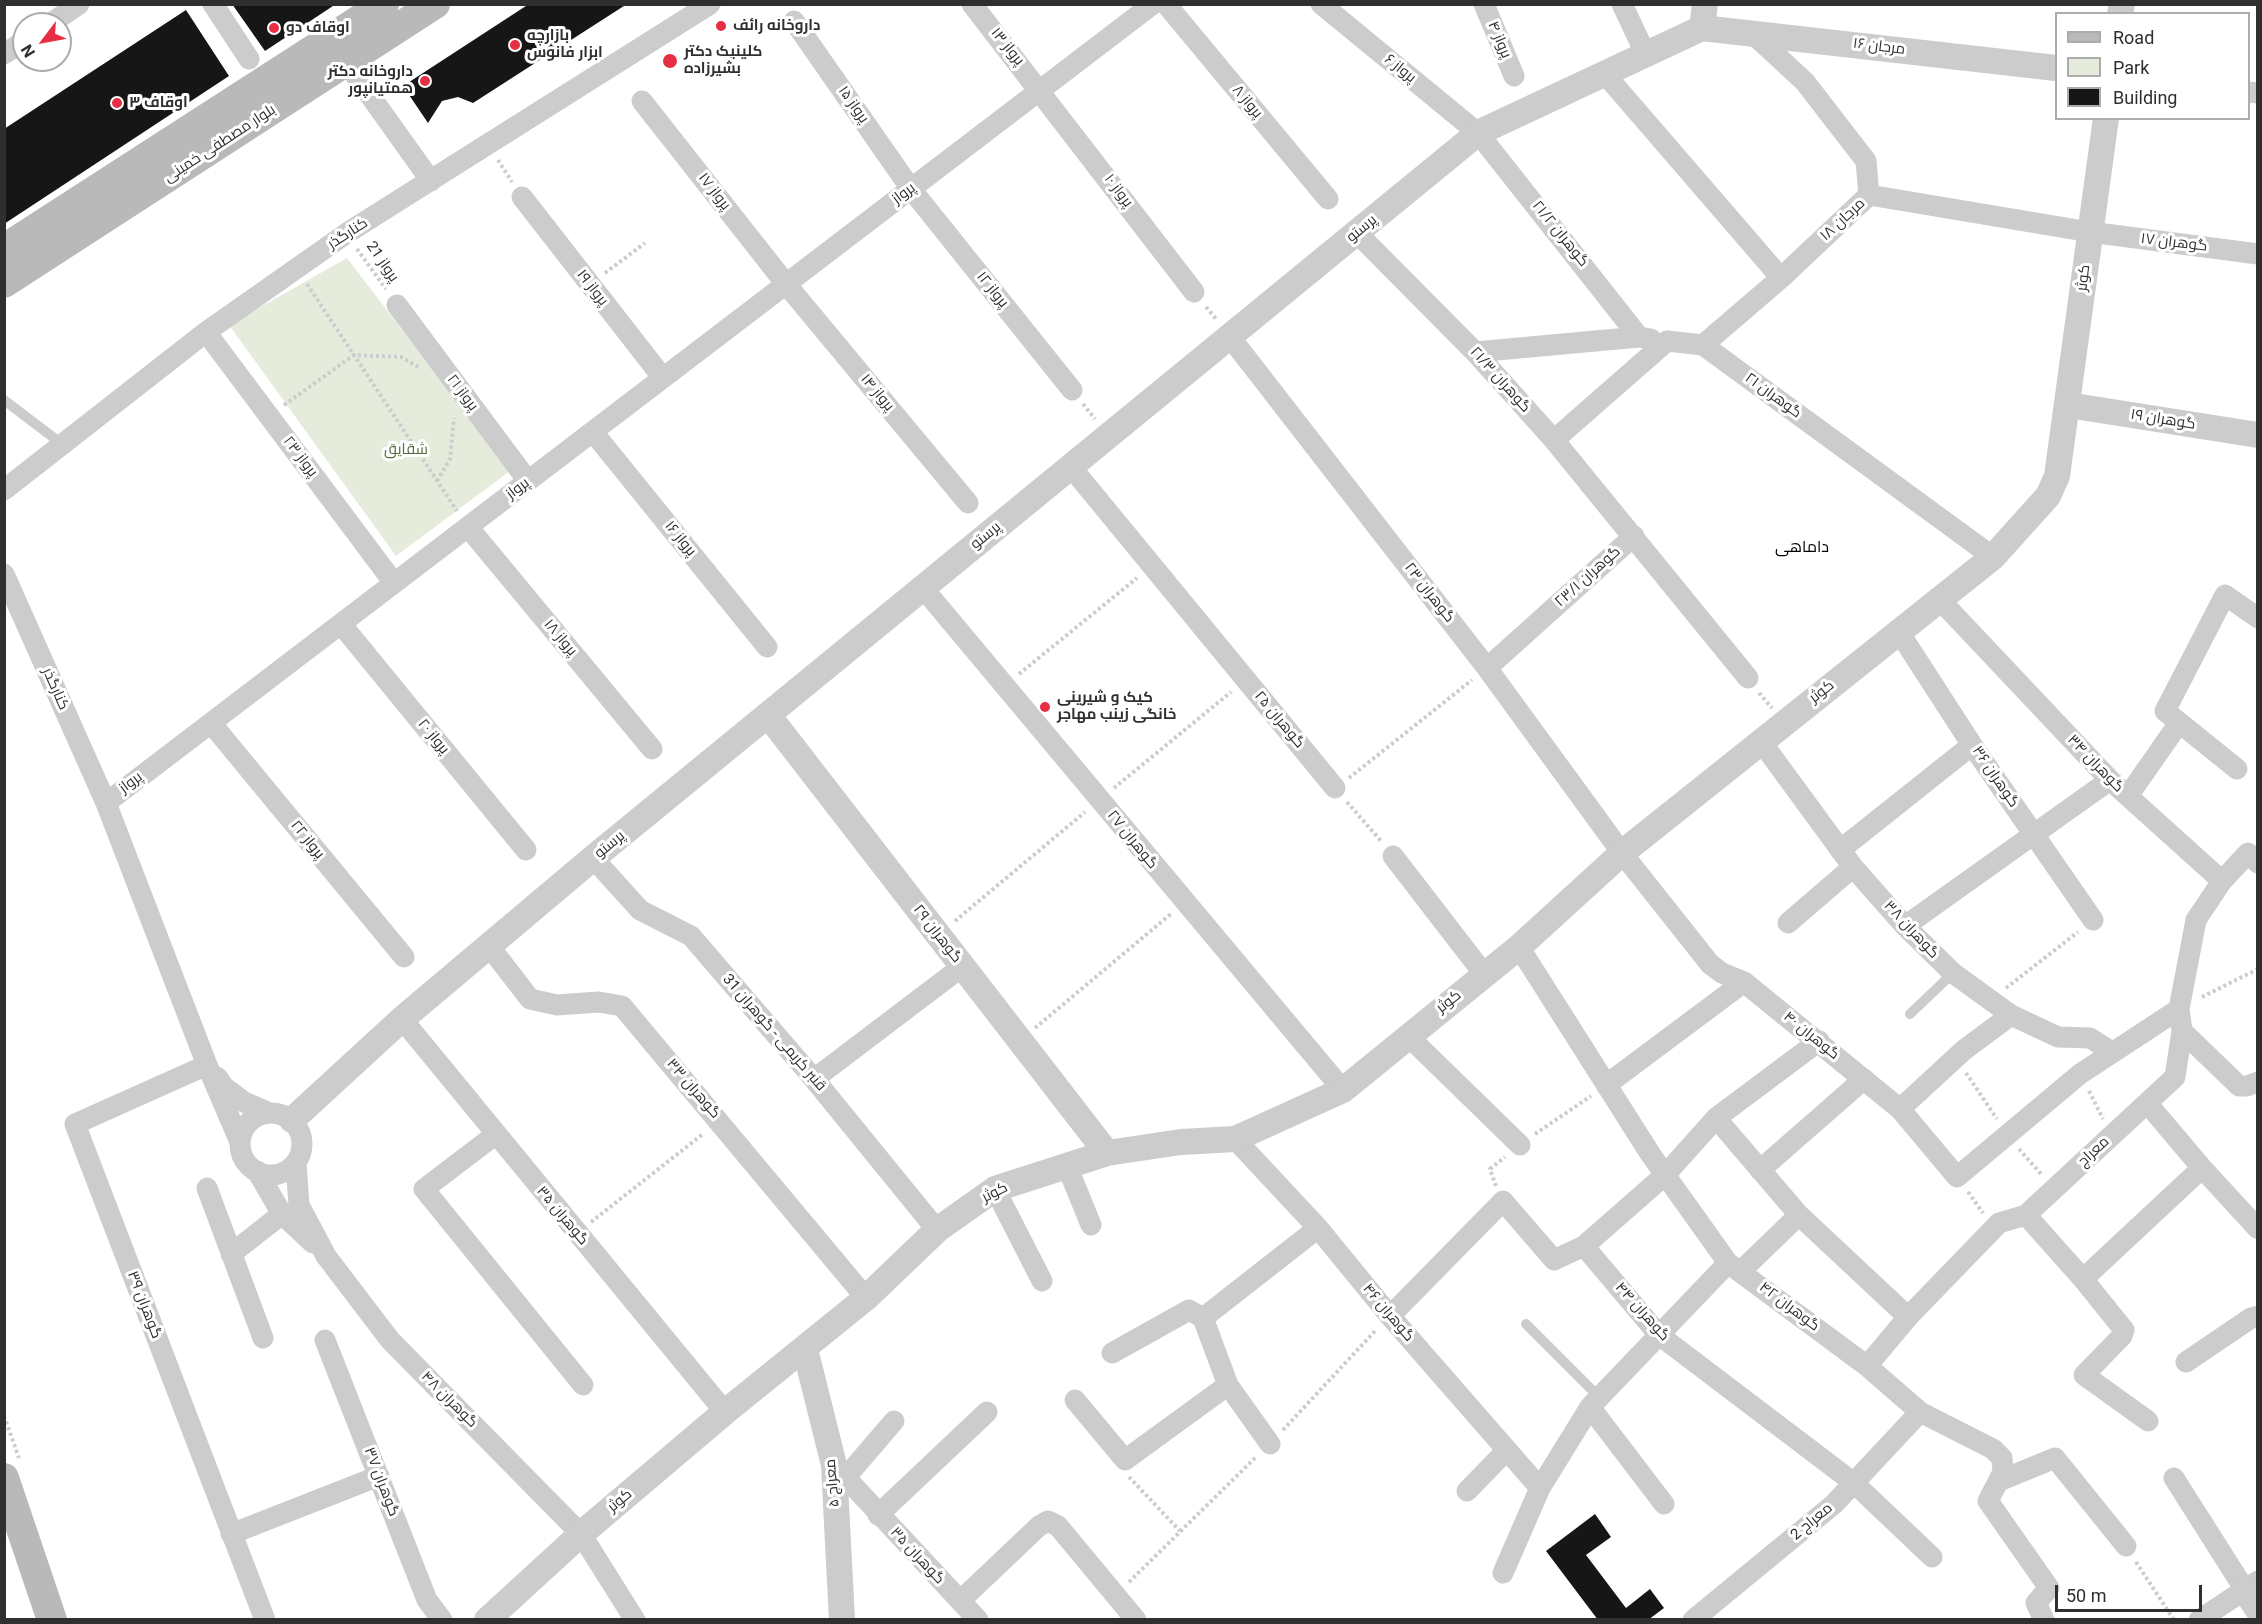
<!DOCTYPE html>
<html>
<head>
<meta charset="utf-8">
<style>
  body { margin:0 }
  #map { position:relative; width:2262px; height:1624px; overflow:hidden; background:#fff; font-family:Roboto,sans-serif }
  canvas { display:block }
  .frame { position:absolute; inset:0; border:6px solid #2f2f2f; pointer-events:none }
  .legend { position:absolute; left:2055px; top:12px; width:195px; height:108px; box-sizing:border-box; background:#fff; border:2px solid #acacac; margin:0; padding:8px 10px; list-style:none; font-size:18px; color:#2f2f2f }
  .legend li { display:flex; align-items:center; gap:12px; height:30px }
  .legend b { width:30px; border:2px solid #acacac }
  .north { position:absolute; left:12px; top:12px; width:60px; height:60px; box-sizing:border-box; background:#fff; border:2px solid #acacac; border-radius:50%; rotate:238deg; font-size:16px; font-weight:700; line-height:24px; text-align:center; color:#2f2f2f }
  .north::after { content:''; display:block; margin:auto; width:21px; height:27px; background:#e82e42; clip-path:polygon(50% 0,100% 100%,50% 72%,0 100%) }
  .scale { position:absolute; left:2055px; top:1585px; width:147px; height:27px; box-sizing:border-box; border:3px solid #2f2f2f; border-top:0; padding-left:8px; font-size:18px; line-height:21px; white-space:nowrap; color:#2f2f2f; -webkit-text-stroke:4px #fff; paint-order:stroke }
</style>
</head>
<body>
<div id="map">
<canvas width="2262" height="1624"></canvas>
<div class="frame"></div>
<ul class="legend">
<li><b style="height:8px;background:#b9b9b9"></b>Road</li>
<li><b style="height:16px;background:#e5ecdc"></b>Park</li>
<li><b style="height:16px;background:#161616"></b>Building</li>
</ul>
<div class="north">N</div>
<div class="scale">50 m</div>
</div>
<script>
const ctx = document.querySelector('canvas').getContext('2d');
ctx.lineJoin = 'round';
function paint(path, color) { ctx.fillStyle = color; ctx.fill(path, 'evenodd'); }
const shape = rows => new Path2D(rows.map(r => 'M' + r).join(''));
function strokePath(path, color, width, dash) { ctx.strokeStyle = color; ctx.lineWidth = width; ctx.lineCap = dash ? 'butt' : 'round'; ctx.setLineDash(dash || []); ctx.stroke(path); }
function write(font, color, halo, rows, align = 'center') {
  ctx.font = font + ' Roboto,Cairo,sans-serif'; ctx.lineWidth = 6; ctx.setLineDash([]); ctx.textBaseline = 'middle'; ctx.strokeStyle = halo; ctx.fillStyle = color; for (const [text, x, y, turn = 0] of rows) {
    ctx.save(); ctx.translate(x, y); ctx.rotate((+turn || 0) * Math.PI / 180); ctx.textAlign = isNaN(turn) ? turn : align; if (halo) ctx.strokeText(text, 0, 0); ctx.fillText(text, 0, 0); ctx.restore();
  }
}
paint(shape([
  [347,258,510,471,396,556,229,325]
]), '#e5ecdc');
paint(shape([
  [232,4,336,4,265,51],
  [529,4,627,4,473,103,458,97,442,101,428,123,403,86],
  [186,10,229,76,4,224,4,129],
  [1595,1514,1611,1537,1586,1555,1626,1608,1650,1589,1664,1608,1648,1620,1598,1620,1546,1551]
]), '#161616');
strokePath(shape([
  [498,160,512,182],
  [357,249,386,289],
  [605,273,645,243],
  [307,284,457,511],
  [1206,307,1217,320],
  [1083,404,1095,419],
  [284,405,354,355,401,357,418,367],
  [437,481,450,459,454,418],
  [1019,674,1137,578],
  [1759,693,1772,708],
  [1349,778,1472,680],
  [1114,788,1231,692],
  [1347,802,1381,841],
  [955,921,1085,812],
  [2006,988,2078,932],
  [2202,997,2258,969],
  [1035,1028,1172,913],
  [1966,1073,1997,1119],
  [2089,1091,2103,1119],
  [1535,1134,1591,1096],
  [2019,1149,2042,1175],
  [1496,1186,1490,1169,1505,1157],
  [1968,1192,1983,1213],
  [591,1222,703,1134],
  [4,1416,19,1458],
  [1283,1430,1376,1330],
  [1129,1477,1180,1531],
  [2136,1562,2174,1620],
  [1129,1582,1256,1457]
]), '#ccc', 4, [3, 3]);
strokePath(shape([
  [4,400,62,444],
  [1910,1014,1953,973],
  [1526,1324,1600,1398]
]), '#ccc', 10);
strokePath(shape([
  [213,4,249,59],
  [972,4,1194,292],
  [1166,4,1328,199],
  [1321,4,1478,133,1639,337],
  [1484,4,1514,76],
  [1622,4,1646,55],
  [794,21,911,189,1072,390],
  [50,24,79,4],
  [1751,32,1805,82,1866,161,1869,195],
  [4,54,24,41],
  [346,62,431,181],
  [1604,73,1781,278],
  [2248,92,2258,93],
  [642,101,786,284,968,503],
  [522,197,663,378],
  [1357,233,1475,352,1554,440,1748,678],
  [397,305,528,481],
  [206,332,394,583],
  [1230,337,1487,668,1622,853,1710,964,1722,973,1744,982,1900,1109,1957,1177,2080,1074,2179,1009],
  [1703,345,1781,278,1869,195,2090,232,2258,254],
  [1475,352,1639,337,1651,339],
  [593,432,767,647],
  [1554,440,1667,341,1703,345,1993,557],
  [1071,467,1335,788],
  [4,490,206,332,347,233,710,4],
  [468,527,652,749],
  [4,574,106,803],
  [923,588,1343,1090],
  [1941,601,2110,780,2222,881],
  [341,624,526,850],
  [1899,632,1972,745,2093,920],
  [1487,668,1634,536],
  [211,723,404,957],
  [1760,740,1853,867,1905,926,1953,973,2011,1015,2058,1037,2090,1038,2112,1052],
  [2237,769,2165,711,2225,595,2258,618],
  [2128,796,2179,723],
  [1840,850,1972,745],
  [1393,856,1484,974],
  [593,858,640,910,691,936,814,1079,937,1230],
  [1788,923,1853,867],
  [1905,926,2110,780],
  [489,946,530,999,557,1005,599,1002,622,1006,866,1298],
  [1519,947,1651,1155,1728,1263,1867,1366,1920,1412,1993,1449,2002,1458,2003,1472,1988,1501,2049,1588,2036,1603,2044,1620],
  [402,1019,725,1412],
  [2182,1031,2239,1086,2247,1086,2258,1082],
  [1407,1035,1520,1145],
  [207,1065,75,1124,265,1620],
  [217,1077,224,1087,244,1102,267,1112],
  [814,1079,963,966],
  [1606,1085,1744,982],
  [2147,1103,2202,1168],
  [1900,1109,1964,1050,2011,1015],
  '240 1144a31 31 0 1 1 62 0a31 31 0 1 1-62 0Z',
  [1716,1118,1819,1041],
  [495,1135,424,1189,583,1385],
  [1235,1139,1318,1228,1390,1316,1540,1488],
  [240,1142,207,1065,106,803,1153,4],
  [296,1163,299,1205,326,1256,390,1340,581,1534,635,1620],
  [1067,1166,1091,1225],
  [1760,1170,1864,1079],
  [257,1171,282,1214,313,1243],
  [207,1188,263,1338],
  [995,1189,1042,1281],
  [2026,1215,2083,1279,2124,1330,2122,1336,2084,1375,2148,1421],
  [1584,1246,1665,1175,1716,1118,1799,1215],
  [231,1254,282,1214],
  [1741,1271,1799,1215,1908,1317],
  [2083,1279,2202,1168,2258,1229],
  [1390,1316,1503,1201,1554,1260,1584,1246,1659,1335,1854,1483,1932,1557],
  [1203,1318,1228,1385,1270,1444],
  [325,1340,427,1600,442,1620],
  [1112,1353,1189,1310,1203,1318,1318,1228],
  [2186,1362,2251,1318,2258,1316],
  [1867,1366,1908,1317,1999,1223,2026,1215,2175,1077,2182,1031,2179,1009,2196,920,2222,881,2248,853,2258,863],
  [1075,1400,1125,1460,1228,1385],
  [1590,1407,1664,1504],
  [834,1465,978,1620],
  [846,1477,894,1421],
  [2174,1478,2245,1590],
  [1999,1481,2055,1458,2126,1546],
  [1467,1491,1506,1451],
  [878,1515,987,1412],
  [231,1534,379,1476],
  [1503,1573,1540,1488,1590,1407,1728,1263],
  [960,1601,1039,1526,1048,1521,1058,1526,1136,1620],
  [1693,1620,1834,1504,1920,1412],
  [2199,1620,2258,1581]
]), '#ccc', 21);
strokePath(shape([
  [2120,14,2122,4],
  [1702,28,2056,68],
  [2068,405,2258,435],
  [768,715,1107,1153],
  [292,1120,402,1019,593,858,1478,133,1702,28,1705,4],
  [805,1349,834,1465,842,1620],
  [2245,1590,2258,1610],
  [487,1620,581,1534,725,1412,866,1298,937,1230,995,1189,1107,1153,1181,1142,1235,1139,1343,1090,1519,947,1622,853,1993,557,2048,496,2057,476,2106,118]
]), '#ccc', 26);
strokePath(shape([
  [4,249,384,4],
  [4,283,435,4],
  [4,1478,52,1620]
]), '#b9b9b9', 30);
for (const [x, y, r, color] of [
  [721,26,6,"#e82e42"],
  [274,28,6,"#e82e42"],
  [515,45,6,"#e82e42"],
  [670,61,8,"#e82e42"],
  [425,81,6,"#e82e42"],
  [117,103,6,"#e82e42"],
  [1045,707,6,"#e82e42"]
]) { const dot = new Path2D(); dot.arc(x, y, r, 0, 2 * Math.PI); ctx.fillStyle = color; ctx.fill(dot); strokePath(dot, '#fff', 2); }
write('bold 15px', '#2f2f2f', '#fff', [
  ["داروخانه رائف",733,26],
  ["اوقاف دو",286,28],
  ["بازارچه",527,36],
  ["ابزار فانوس",527,53],
  ["کلینیک دکتر",684,52],
  ["بشیرزاده",684,69],
  ["داروخانه دکتر",413,72,"right"],
  ["همتیانپور",413,89,"right"],
  ["اوقاف ۳",129,103],
  ["کیک و شیرینی",1057,698],
  ["خانگی زینب مهاجر",1057,715]
], 'left');
write('15px', '#2f2f2f', '#fff', [
  ["پرواز ۴",1499,40,67],
  ["پرواز ۱۳",1007,47,51],
  ["مرجان ۱۶",1879,47,7],
  ["پرواز ۶",1400,69,39],
  ["پرواز ۸",1247,102,50],
  ["پرواز ۱۵",853,105,55],
  ["بلوار مصطفی خمینی",220,144,-33],
  ["پرواز ۱۰",1118,191,53],
  ["پرواز ۱۷",714,192,52],
  ["پرواز",904,194,-37],
  ["مرجان ۱۸",1843,220,-43],
  ["پرستو",1362,229,-39],
  ["کنارگذر",348,234,-33],
  ["گوهران ۲۱/۲",1560,234,51],
  ["گوهران ۱۷",2174,243,7],
  ["پرواز 21",382,262,55],
  ["کوثر",2084,278,-83],
  ["پرواز ۱۹",592,288,52],
  ["پرواز ۱۲",992,290,51],
  ["گوهران ۲۱/۳",1500,380,48],
  ["پرواز ۲۱",462,393,53],
  ["پرواز ۱۴",877,393,50],
  ["گوهران ۲۱",1773,396,36],
  ["گوهران ۱۹",2163,420,9],
  ["پرواز ۲۳",300,457,53],
  ["پرواز",518,489,-37],
  ["پرستو",986,536,-39],
  ["پرواز ۱۶",680,539,51],
  ["گوهران ۲۳/۱",1588,577,-42],
  ["گوهران ۲۳",1429,593,52],
  ["پرواز ۱۸",560,638,50],
  ["کنارگذر",55,689,66],
  ["کوثر",1822,692,-38],
  ["گوهران ۲۵",1279,720,50],
  ["پرواز ۲۰",433,737,51],
  ["گوهران ۳۴",2095,764,46],
  ["گوهران ۳۶",1995,777,56],
  ["پرواز",131,783,-37],
  ["پرواز ۲۲",307,840,51],
  ["گوهران ۲۷",1132,840,51],
  ["پرستو",610,845,-39],
  ["گوهران ۳۸",1911,930,47],
  ["گوهران ۲۹",937,934,52],
  ["کوثر",1449,1002,-38],
  ["قنبر کریمی - گوهران 31",774,1033,49],
  ["گوهران ۴۰",1811,1036,39],
  ["گوهران ۳۳",693,1089,49],
  ["معراج",2094,1152,-43],
  ["کوثر",995,1193,-27],
  ["گوهران ۳۵",562,1216,50],
  ["گوهران ۳۹",144,1305,69],
  ["گوهران ۴۲",1789,1307,37],
  ["گوهران ۴۴",1642,1312,48],
  ["گوهران ۴۶",1388,1313,50],
  ["گوهران ۴۸",449,1400,45],
  ["گوهران ۳۷",381,1482,69],
  ["معراج ۵",833,1483,-95],
  ["کوثر",620,1501,-40],
  ["معراج 2",1812,1522,-40],
  ["گوهران ۳۵",917,1556,47]
]);
write('15px', '#536b3b', '#fff', [
  ["شقایق",406,450]
]);
write('16px', '#000', '#fff', [
  ["داماهی",1802,548]
]);
</script>
</body>
</html>
